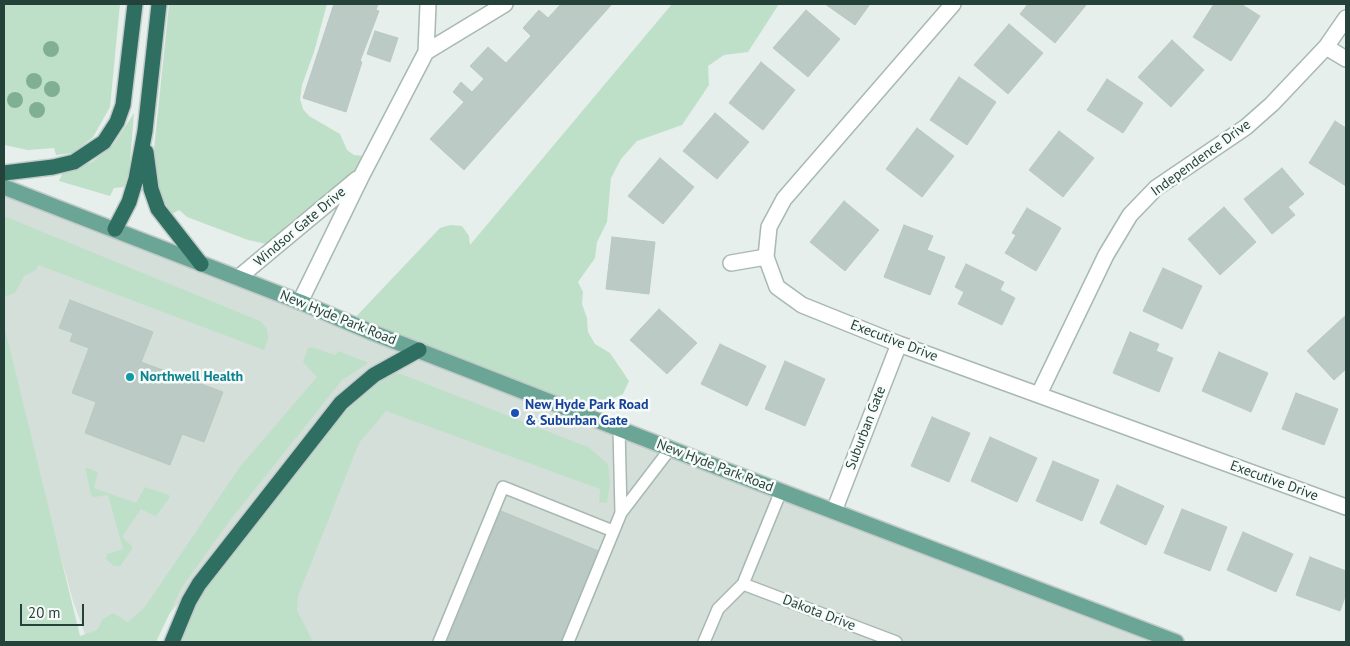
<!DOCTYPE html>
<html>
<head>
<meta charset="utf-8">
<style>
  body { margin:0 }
  #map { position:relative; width:1350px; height:646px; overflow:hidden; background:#e6efeb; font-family:"PT Sans",sans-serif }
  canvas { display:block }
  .frame { position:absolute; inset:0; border:5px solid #24423a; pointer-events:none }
  .scale { position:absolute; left:20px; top:604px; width:64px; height:22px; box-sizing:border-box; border:2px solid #24423a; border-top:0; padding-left:6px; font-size:15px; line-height:18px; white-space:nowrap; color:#24423a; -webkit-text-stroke:4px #f7fbf9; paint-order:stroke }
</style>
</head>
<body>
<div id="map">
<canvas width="1350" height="646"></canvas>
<div class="frame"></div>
<div class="scale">20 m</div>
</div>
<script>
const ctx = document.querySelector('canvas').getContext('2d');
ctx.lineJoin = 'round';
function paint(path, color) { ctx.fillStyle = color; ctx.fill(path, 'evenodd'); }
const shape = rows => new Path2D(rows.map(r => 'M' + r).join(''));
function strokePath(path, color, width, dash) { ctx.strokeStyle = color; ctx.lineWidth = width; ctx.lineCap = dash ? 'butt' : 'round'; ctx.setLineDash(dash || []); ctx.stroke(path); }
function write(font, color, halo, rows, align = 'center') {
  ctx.font = font + ' "PT Sans",sans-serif'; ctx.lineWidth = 5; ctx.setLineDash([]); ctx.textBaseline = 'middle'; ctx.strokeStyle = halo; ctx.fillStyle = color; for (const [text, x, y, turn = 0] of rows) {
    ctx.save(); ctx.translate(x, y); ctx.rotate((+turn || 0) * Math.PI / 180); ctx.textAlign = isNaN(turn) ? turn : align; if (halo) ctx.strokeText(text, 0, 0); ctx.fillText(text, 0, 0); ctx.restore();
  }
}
paint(shape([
  [4,187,1174,642,306,642,293,609,341,405,213,565,144,642,88,642,73,601,4,352]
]), '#d4dfda');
paint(shape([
  [4,4,120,4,110,107,93,137,73,153,56,155,54,148,28,150,4,145],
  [169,4,327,4,314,52,302,85,300,99,303,109,309,116,340,134,347,150,354,155,365,156,358,168,341,185,316,202,286,226,276,239,267,244,248,240,187,217,179,210,172,214,156,188,153,159],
  [672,4,779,4,748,52,724,55,708,66,709,85,682,125,637,141,621,159,611,178,607,222,597,242,595,258,578,282,583,292,582,304,587,318,588,332,595,344,610,353,629,381,623,394,612,399,591,402,553,398,350,323,440,228,450,225,462,226,469,236,470,245],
  [134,113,129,173,124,187,114,188,110,196,59,181,63,172,92,162,114,144],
  [4,216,260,321,267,329,268,339,264,350,38,265,36,270,24,276,15,293,4,297],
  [4,325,80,636,97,630,103,619,113,613,128,622,145,607,239,468,317,377,303,362,308,348,312,347,335,355,338,351,367,362,367,364,342,380,231,519,182,587,156,642,4,642],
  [392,373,401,374,588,447,608,464,610,483,607,503,599,502,600,489,386,411,359,443,298,596,297,610,313,642,179,642,186,619,212,575,325,434,364,392],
  [85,467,98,472,94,488,136,503,145,487,169,495,170,497,157,515,155,516,141,509,122,537,132,546,132,549,120,566,114,566,106,559,107,554,123,549,108,495,94,497,91,495]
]), '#bfe0c8');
const building = shape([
  [334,4,378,4,376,10,379,11,360,61,362,62,346,112,303,98,334,4],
  [561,4,612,4,464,170,430,139,464,102,453,92,461,82,472,92,484,79,470,66,488,47,506,63,531,36,523,28,539,10,548,18,561,4],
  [825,4,870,4,855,25,825,4],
  [1028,4,1087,4,1055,43,1020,14,1028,4],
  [1214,4,1241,4,1260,16,1231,61,1193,37,1214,4],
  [806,10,840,39,808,77,773,48,806,10],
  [1009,24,1043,53,1008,94,974,65,1009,24],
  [375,31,398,38,390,62,367,54,375,31],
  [1172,40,1204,70,1171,107,1138,77,1172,40],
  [761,62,795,90,763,130,729,103,761,62],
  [959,77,996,102,967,145,930,120,959,77],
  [1107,79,1143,103,1123,133,1087,110,1107,79],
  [715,113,749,142,717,179,683,151,715,113],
  [1335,121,1346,128,1346,186,1309,163,1335,121],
  [917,128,954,156,922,197,886,169,917,128],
  [1059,131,1094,158,1063,197,1029,170,1059,131],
  [660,158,694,187,663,224,628,196,660,158],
  [1282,168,1304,194,1288,207,1295,215,1272,234,1244,199,1282,168],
  [844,201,879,230,845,271,810,242,844,201],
  [1224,207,1256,242,1220,275,1188,239,1224,207],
  [1027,208,1061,228,1036,271,1005,253,1016,235,1012,233,1027,208],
  [904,225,933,236,927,250,945,257,930,295,884,277,904,225],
  [612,237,655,242,649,294,606,289,612,237],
  [966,264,1004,282,1000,290,1015,298,1002,325,958,304,964,292,955,287,966,264],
  [1163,268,1202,286,1182,329,1143,311,1163,268],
  [70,300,153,332,141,362,223,392,204,442,182,434,170,465,85,433,96,402,72,393,89,348,70,341,73,333,59,328,70,300],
  [659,309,697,343,667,374,630,340,659,309],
  [1346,315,1346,369,1334,380,1307,351,1346,315],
  [1130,332,1159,344,1156,351,1173,358,1159,392,1113,373,1130,332],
  [720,344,766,366,747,406,701,384,720,344],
  [1219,352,1268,373,1251,412,1202,391,1219,352],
  [785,361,825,379,805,426,765,409,785,361],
  [1296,393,1338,409,1324,445,1282,429,1296,393],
  [932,417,970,433,949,482,911,466,932,417],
  [990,437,1037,458,1017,502,971,481,990,437],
  [1053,461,1099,480,1082,521,1036,501,1053,461],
  [1117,485,1164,506,1146,545,1100,523,1117,485],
  [1182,509,1227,527,1210,571,1164,553,1182,509],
  [501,511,601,552,563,642,447,642,501,511],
  [1243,532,1293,554,1276,592,1227,570,1243,532],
  [1310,557,1346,571,1346,594,1340,611,1296,595,1310,557]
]);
paint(building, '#bbcac4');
strokePath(building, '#b8c9c2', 1);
const service = shape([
  [619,428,621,513],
  [743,584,896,642],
  [439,642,503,487,613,531],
  [568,642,621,513,670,449],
  [704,642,718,609,743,584,781,491]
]);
const minor = shape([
  [953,4,784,199,769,227,766,257,777,287,802,305,899,344,1346,507],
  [1326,47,1346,59],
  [426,52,505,4],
  [731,263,766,257],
  [238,278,357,179],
  [300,302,362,175,426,52,428,4],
  [1039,394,1106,255,1130,215,1156,188,1246,127,1272,104,1326,47,1346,18],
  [834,511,899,344]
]);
const primary = shape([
  [4,187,300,302,371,332,712,465,1176,642]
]);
const motorway = shape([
  [146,152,151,189,158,209,201,264],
  [4,173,53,167,74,162,104,142,117,122,123,105,135,4],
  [115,229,129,202,136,179,145,131,159,4],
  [172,642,189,601,199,584,341,403,374,375,419,350]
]);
strokePath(service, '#a8b8b2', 14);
strokePath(minor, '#a8b8b2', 18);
strokePath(primary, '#c2cac8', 18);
strokePath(motorway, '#c2cac8', 18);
strokePath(service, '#fff', 11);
strokePath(minor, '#fff', 15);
strokePath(primary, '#6aa596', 15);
strokePath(motorway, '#2f6f62', 15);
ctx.fillStyle = '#80af93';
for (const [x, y] of [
  [51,49],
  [34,81],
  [52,89],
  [15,100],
  [37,110]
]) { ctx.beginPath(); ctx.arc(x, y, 8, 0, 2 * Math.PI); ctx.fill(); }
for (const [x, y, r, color] of [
  [130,377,5,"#0f9aa8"],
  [515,413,5,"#1a4fb4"]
]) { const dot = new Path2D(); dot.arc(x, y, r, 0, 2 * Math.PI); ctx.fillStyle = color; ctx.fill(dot); strokePath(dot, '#f7fbf9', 2); }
write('14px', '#24423a', '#f7fbf9', [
  ["Independence Drive",1201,158,-36],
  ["Windsor Gate Drive",300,227,-40],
  ["New Hyde Park Road",338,318,22],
  ["Executive Drive",894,341,21],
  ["Suburban Gate",866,428,-69],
  ["New Hyde Park Road",715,466,21],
  ["Executive Drive",1274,481,20],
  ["Dakota Drive",819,613,21]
]);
write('bold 14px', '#0d838f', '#f7fbf9', [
  ["Northwell Health",140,377]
], 'left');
write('bold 14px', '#164399', '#f7fbf9', [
  ["New Hyde Park Road",525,405],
  ["& Suburban Gate",525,421]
], 'left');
</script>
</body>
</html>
